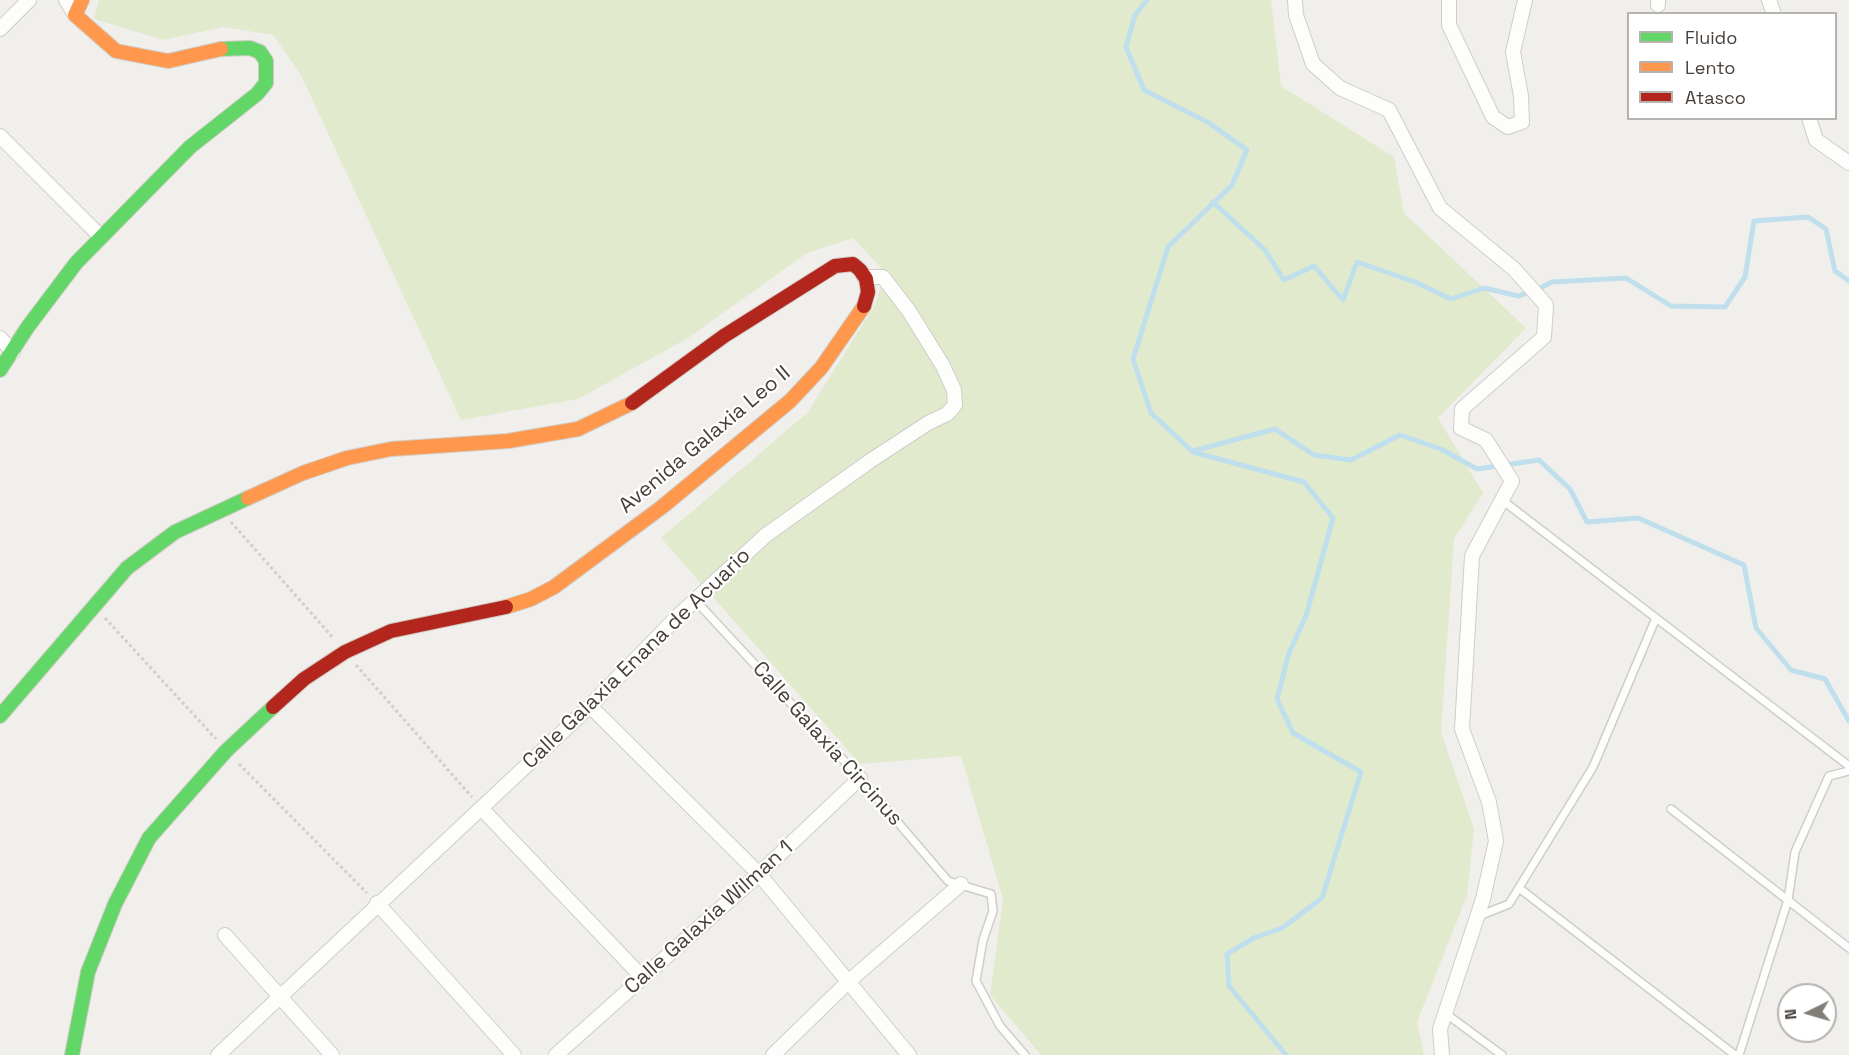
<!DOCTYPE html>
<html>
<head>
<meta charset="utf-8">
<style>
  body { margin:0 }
  #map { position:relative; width:1849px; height:1055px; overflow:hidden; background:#f1efec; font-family:"Space Grotesk",sans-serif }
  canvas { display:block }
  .legend { position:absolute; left:1627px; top:12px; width:210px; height:108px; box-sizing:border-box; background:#fff; border:2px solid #b5b2af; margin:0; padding:8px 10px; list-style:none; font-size:18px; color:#473f38 }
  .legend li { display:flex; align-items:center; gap:12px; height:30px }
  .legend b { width:30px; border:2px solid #b5b2af }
  .north { position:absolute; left:1777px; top:983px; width:60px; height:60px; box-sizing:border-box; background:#fff; border:2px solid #b5b2af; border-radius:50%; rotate:265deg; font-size:16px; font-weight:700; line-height:24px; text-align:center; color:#473f38 }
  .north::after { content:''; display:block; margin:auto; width:21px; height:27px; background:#827d77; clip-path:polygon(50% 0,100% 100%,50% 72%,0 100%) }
</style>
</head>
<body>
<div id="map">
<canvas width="1849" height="1055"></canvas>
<ul class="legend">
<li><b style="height:8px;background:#63d668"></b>Fluido</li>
<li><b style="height:8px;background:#ff974d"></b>Lento</li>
<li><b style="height:8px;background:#b3261e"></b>Atasco</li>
</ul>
<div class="north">N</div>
</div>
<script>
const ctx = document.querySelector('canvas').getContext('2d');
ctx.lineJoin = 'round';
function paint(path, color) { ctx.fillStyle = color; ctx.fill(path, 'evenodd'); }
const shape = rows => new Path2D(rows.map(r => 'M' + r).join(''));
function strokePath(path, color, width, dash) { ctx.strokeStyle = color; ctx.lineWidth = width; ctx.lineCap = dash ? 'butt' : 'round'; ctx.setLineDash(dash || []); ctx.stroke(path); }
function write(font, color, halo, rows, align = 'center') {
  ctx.font = font + ' "Space Grotesk",sans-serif'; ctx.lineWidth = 4.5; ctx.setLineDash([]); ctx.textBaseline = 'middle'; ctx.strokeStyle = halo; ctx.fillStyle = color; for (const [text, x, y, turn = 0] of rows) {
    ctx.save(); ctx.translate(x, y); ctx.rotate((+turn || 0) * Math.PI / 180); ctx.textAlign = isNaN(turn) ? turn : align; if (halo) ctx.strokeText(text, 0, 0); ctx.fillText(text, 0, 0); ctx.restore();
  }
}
paint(shape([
  [99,0,1271,0,1281,86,1394,157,1404,213,1526,328,1438,418,1483,493,1454,539,1441,732,1474,829,1467,896,1417,1022,1424,1055,1041,1055,990,995,1003,899,961,756,860,764,661,538,807,413,875,305,886,273,853,238,807,253,688,338,578,399,461,420,301,75,273,35,223,27,163,40,94,19]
]), '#e1eacd');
strokePath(shape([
  [1147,0,1135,15,1126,47,1144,90,1209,123,1247,150,1232,185,1168,247,1133,359,1151,413,1193,452,1304,482,1333,518,1306,616,1289,653,1277,699,1293,733,1361,772,1322,898,1282,928,1254,938,1227,954,1229,986,1286,1055],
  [1213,202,1265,250,1284,280,1314,266,1343,300,1357,262,1415,282,1451,299,1484,288,1519,296,1524,294],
  [1542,287,1552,282,1626,278,1671,306,1725,307,1745,277,1754,221,1808,217,1826,229,1835,271,1849,281],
  [1193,451,1275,429,1314,455,1351,460,1400,435,1441,449,1477,469,1539,460,1570,489,1587,522,1638,518,1744,565,1756,628,1791,670,1825,679,1849,721]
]), '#bfdfed', 5);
const lane = shape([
  [1502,500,1849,766],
  [695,600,860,778,948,881,991,894,993,911,983,940,976,981,1000,1026,1025,1055],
  [1671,809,1849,948],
  [1519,888,1735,1055],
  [1479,916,1509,904,1593,767,1656,618],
  [1445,1013,1502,1055],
  [1739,1055,1788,900,1795,852,1829,776,1849,771]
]);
const street = shape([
  [66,0,75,15],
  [1295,0,1296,15,1313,64,1340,88,1389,110,1440,208,1514,269,1546,305,1544,337,1462,409,1461,428,1486,440,1512,481,1472,556,1462,729,1489,802,1496,841,1483,899,1440,1029,1442,1055],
  [1449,0,1449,25,1493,117,1508,127,1522,122,1521,96,1513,52,1525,0],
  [1658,0,1658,5],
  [1769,0,1774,14],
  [0,29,29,0],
  [1809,118,1816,140,1849,163],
  [0,136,100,236],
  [0,338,13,352],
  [590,706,759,874,909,1055],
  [481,808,643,978],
  [377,903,514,1055],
  [225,935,332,1055],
  [218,1055,590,706,679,615,766,535,870,461,928,423,947,414,955,405,954,390,943,366,909,311,883,277,864,277],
  [556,1055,759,874,860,778],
  [773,1055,848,982,961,884]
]);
const fast = shape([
  [0,370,27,328,76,263,190,147,257,94,266,83,266,61,260,52,250,48,221,49],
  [0,716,127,568,175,532,248,498],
  [72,1055,88,972,115,904,149,838,226,751,273,707]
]);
const slow = shape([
  [82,0,75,15,116,51,168,61,221,49],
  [248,498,303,473,347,458,391,449,508,441,578,429,632,403],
  [506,607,531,599,554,587,662,507,790,401,821,368,864,306]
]);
const jam = shape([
  [632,403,724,336,835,266,853,264,860,270,866,279,868,292,864,306],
  [273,707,304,679,345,652,391,631,506,607]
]);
strokePath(lane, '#cfcdc9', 10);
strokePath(street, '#cfcdc9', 16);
strokePath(fast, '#d0cbc3', 16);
strokePath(slow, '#d0cbc3', 16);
strokePath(jam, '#d0cbc3', 16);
strokePath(shape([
  [231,522,334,639],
  [105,618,216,739],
  [356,665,472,797],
  [239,764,367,893]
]), '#d1cfcb', 3, [3, 3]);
strokePath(lane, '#fdfdfc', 7);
strokePath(street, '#fdfdfc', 14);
strokePath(fast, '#63d668', 14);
strokePath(slow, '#ff974d', 14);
strokePath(jam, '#b3261e', 14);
write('21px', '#473f38', '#fff', [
  ["Avenida Galaxia Leo II",705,440,-40],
  ["Calle Galaxia Enana de Acuario",637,659,-44],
  ["Calle Galaxia Circinus",827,744,48],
  ["Calle Galaxia Wilman 1",709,918,-42]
]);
</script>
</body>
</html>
